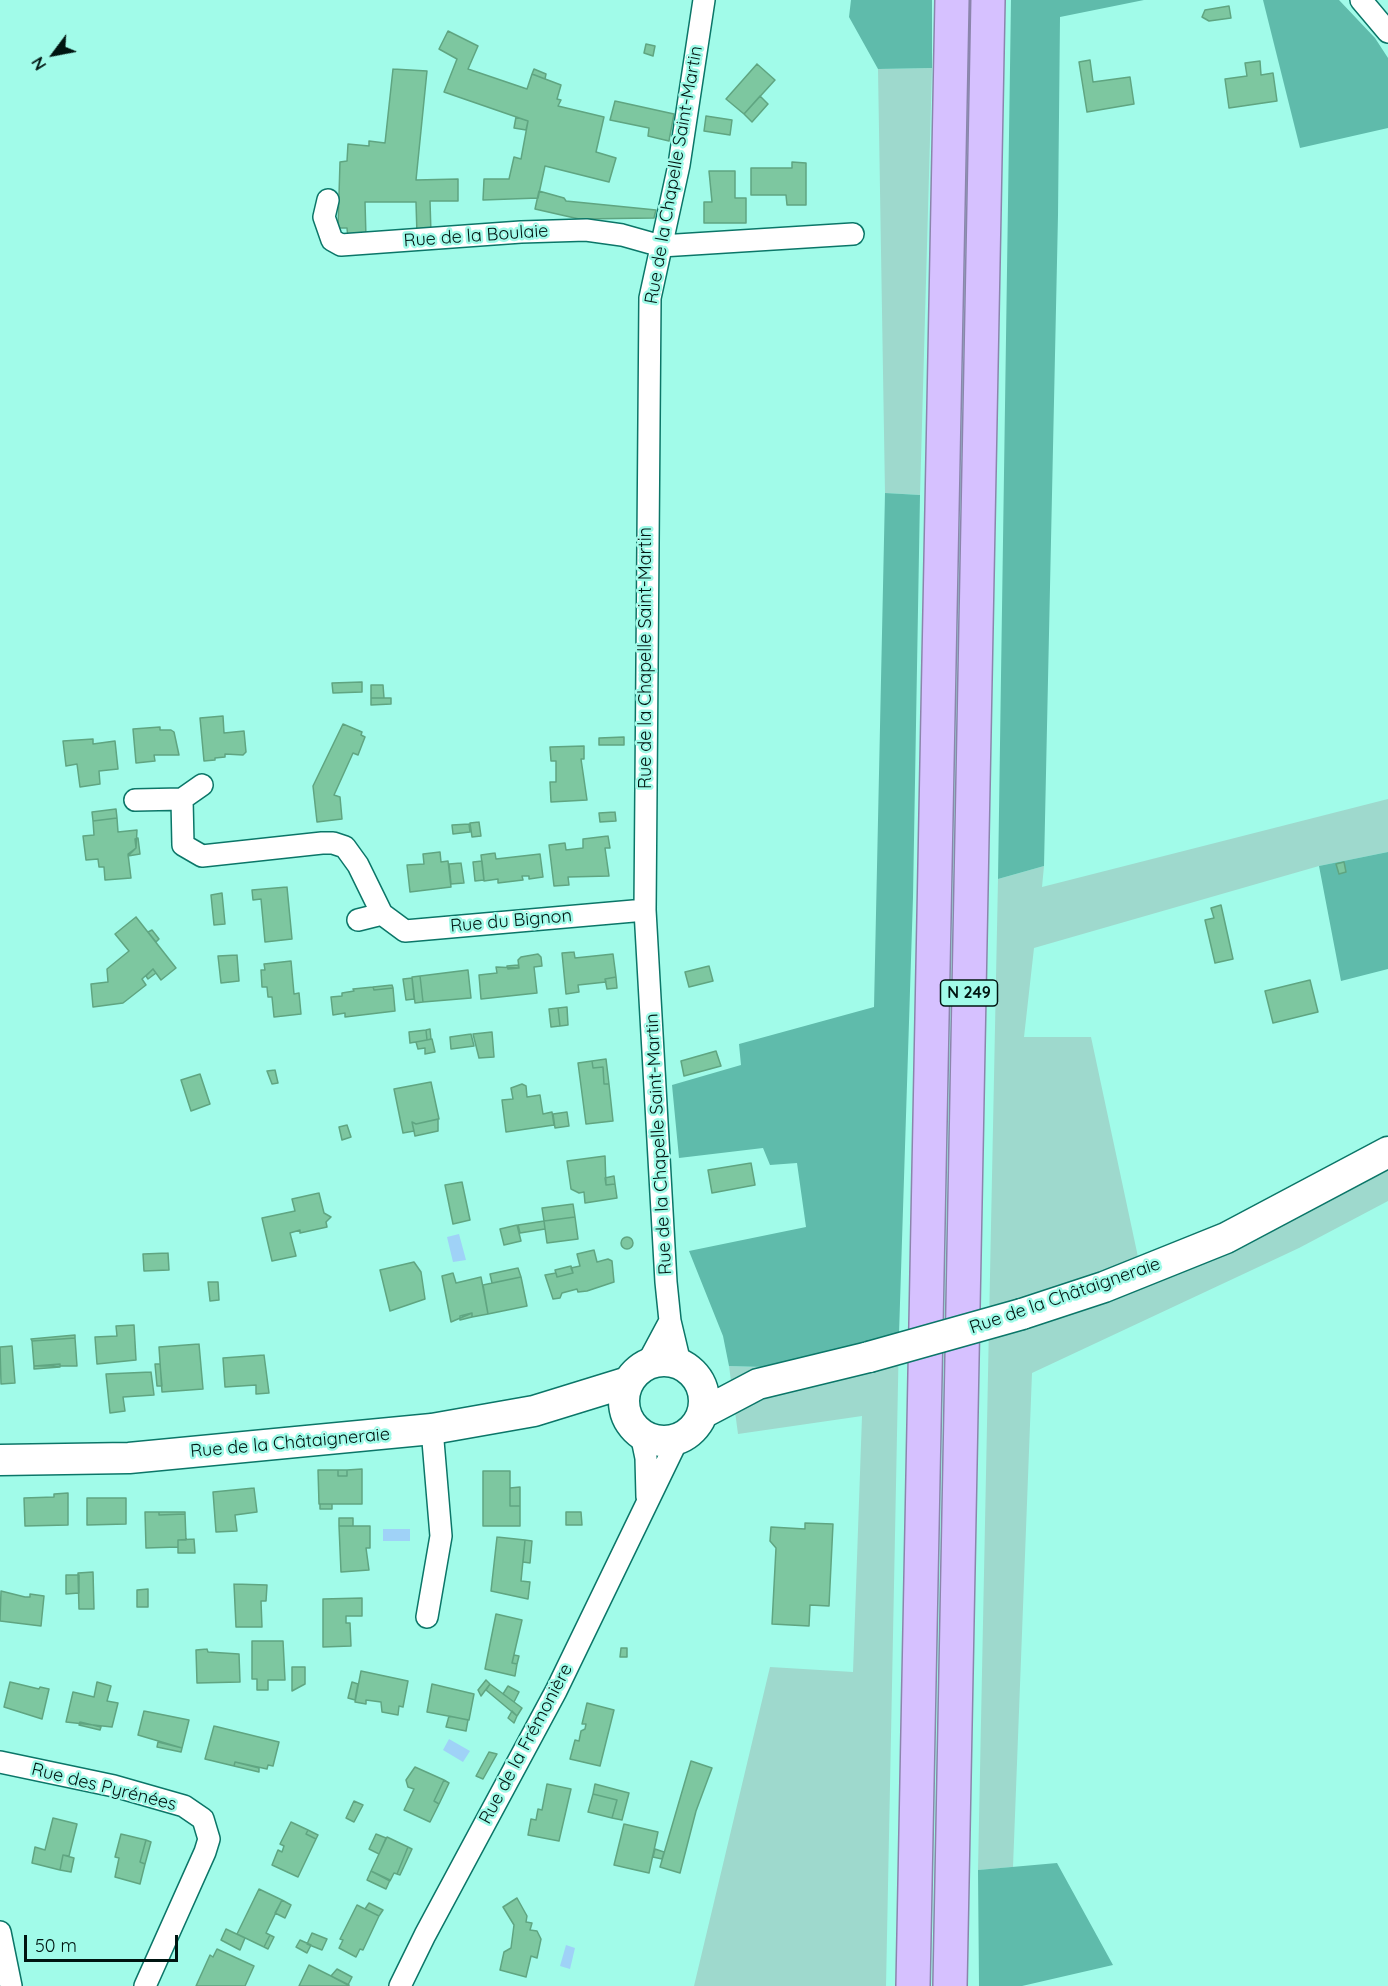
<!DOCTYPE html>
<html>
<head>
<meta charset="utf-8">
<style>
  body { margin:0 }
  #map { position:relative; width:1388px; height:1986px; overflow:hidden; background:#a1fbe9; font-family:Quicksand,sans-serif }
  canvas { display:block }
  .north { position:absolute; left:24px; top:24px; width:60px; height:60px; -webkit-text-stroke:4px #a1fbe9; paint-order:stroke; rotate:238deg; font-size:16px; font-weight:700; line-height:24px; text-align:center; color:#001511 }
  .north::after { content:''; display:block; margin:auto; width:21px; height:27px; background:#001511; clip-path:polygon(50% 0,100% 100%,50% 72%,0 100%) }
  .scale { position:absolute; left:24px; top:1935px; width:154px; height:27px; box-sizing:border-box; border:3px solid #001511; border-top:0; padding-left:8px; font-size:18px; line-height:21px; white-space:nowrap; color:#001511; -webkit-text-stroke:4px #a1fbe9; paint-order:stroke }
</style>
</head>
<body>
<div id="map">
<canvas width="1388" height="1986"></canvas>
<div class="north">N</div>
<div class="scale">50 m</div>
</div>
<script>
const ctx = document.querySelector('canvas').getContext('2d');
ctx.lineJoin = 'round';
function paint(path, color) { ctx.fillStyle = color; ctx.fill(path, 'evenodd'); }
const shape = rows => new Path2D(rows.map(r => 'M' + r).join(''));
function strokePath(path, color, width, dash) { ctx.strokeStyle = color; ctx.lineWidth = width; ctx.lineCap = dash ? 'butt' : 'round'; ctx.setLineDash(dash || []); ctx.stroke(path); }
function write(font, color, halo, rows, align = 'center') {
  ctx.font = font + ' Quicksand,sans-serif'; ctx.lineWidth = 5; ctx.setLineDash([]); ctx.textBaseline = 'middle'; ctx.strokeStyle = halo; ctx.fillStyle = color; for (const [text, x, y, turn = 0] of rows) {
    ctx.save(); ctx.translate(x, y); ctx.rotate((+turn || 0) * Math.PI / 180); ctx.textAlign = isNaN(turn) ? turn : align; if (halo) ctx.strokeText(text, 0, 0); ctx.fillText(text, 0, 0); ctx.restore();
  }
}
paint(shape([
  [932,68,920,495,885,493,878,69],
  [1388,799,1388,852,1319,866,1034,948,1024,1037,1091,1037,1138,1257,1266,1203,1388,1138,1388,1201,1299,1248,1032,1373,1013,1867,978,1870,998,879,1044,866,1042,887],
  [899,1334,886,1986,694,1986,770,1667,853,1672,862,1416,738,1434,729,1366,763,1367]
]), '#9ed9cd');
paint(shape([
  [851,0,932,0,932,68,878,69,849,17],
  [1011,0,1144,0,1060,17,1058,215,1044,866,998,879],
  [1263,0,1339,0,1375,38,1388,58,1388,128,1300,148],
  [885,493,920,495,913,897,899,1334,763,1367,729,1366,723,1336,689,1251,806,1227,797,1163,770,1165,763,1148,679,1158,672,1085,741,1065,739,1044,874,1007],
  [1388,852,1388,969,1341,981,1319,866],
  [1057,1863,1113,1965,1022,1986,979,1986,978,1870]
]), '#5fbbab');
paint(shape([
  [459,1234,466,1260,453,1262,447,1237],
  [383,1529,410,1529,410,1541,383,1541],
  [449,1739,470,1751,463,1762,443,1750],
  [566,1945,575,1948,570,1969,560,1966]
]), '#9fd2f7');
const building = shape([
  [1229,6,1231,18,1209,21,1202,17,1205,10,1229,6],
  [448,31,478,46,468,69,527,89,532,74,561,85,557,99,561,100,558,106,604,117,596,152,616,158,609,182,545,166,538,198,483,200,484,179,509,179,514,157,521,159,528,121,444,92,457,59,439,49,448,31],
  [646,44,655,46,653,56,644,53,646,44],
  [1090,60,1093,82,1130,77,1134,104,1087,112,1079,62,1090,60],
  [1260,61,1261,75,1273,73,1277,101,1229,108,1225,79,1247,76,1245,63,1260,61],
  [757,64,775,80,744,114,726,99,757,64],
  [393,69,427,71,416,180,458,179,458,201,430,201,431,234,417,235,416,202,365,202,366,238,348,239,347,228,338,228,340,162,347,161,348,144,369,146,369,141,385,143,393,69],
  [534,69,546,74,545,79,532,74,534,69],
  [760,96,768,104,752,122,744,114,760,96],
  [615,101,674,114,669,141,648,136,649,128,610,120,615,101],
  [706,116,732,120,730,135,704,131,706,116],
  [516,117,528,121,526,130,514,128,516,117],
  [792,162,806,163,806,205,787,205,786,195,751,195,751,168,792,168,792,162],
  [709,171,735,171,735,198,746,198,746,223,704,223,704,202,712,202,709,171],
  [539,191,564,198,566,201,656,210,654,218,579,219,535,209,539,191],
  [362,682,362,692,333,693,332,683,362,682],
  [371,685,383,685,384,698,371,698,371,685],
  [371,698,391,698,391,704,371,705,371,698],
  [223,716,224,733,244,731,246,752,243,755,225,754,225,757,215,758,215,760,204,761,200,718,223,716],
  [343,724,362,732,361,735,365,737,358,755,353,753,334,795,340,797,342,819,317,822,313,786,343,724],
  [160,727,160,730,171,730,174,732,179,755,154,755,155,761,136,763,133,729,160,727],
  [624,737,624,745,599,745,599,738,624,737],
  [93,739,93,744,115,741,118,769,99,771,100,784,80,787,77,764,66,766,63,741,93,739],
  [584,746,584,759,581,759,587,800,551,802,550,782,556,782,556,761,551,761,550,747,584,746],
  [116,809,117,818,93,821,92,812,116,809],
  [615,812,616,821,600,822,599,813,615,812],
  [117,818,118,832,137,830,136,848,128,854,131,878,105,880,104,867,99,867,98,859,86,860,83,836,94,835,93,821,117,818],
  [479,822,481,836,472,837,470,823,479,822],
  [469,824,470,832,453,834,452,825,469,824],
  [608,836,610,848,605,848,609,876,568,877,569,885,554,886,549,845,565,843,566,850,583,848,583,839,608,836],
  [138,838,140,854,128,856,136,848,135,839,138,838],
  [440,852,441,862,448,861,451,887,410,892,407,865,424,864,423,854,440,852],
  [495,853,496,859,540,854,543,877,529,879,529,876,522,876,523,880,498,883,498,879,484,881,481,855,495,853],
  [482,861,484,880,475,881,473,862,482,861],
  [1344,862,1346,872,1339,874,1336,864,1344,862],
  [461,863,464,883,451,884,449,864,461,863],
  [287,887,292,939,265,942,261,899,253,900,252,890,287,887],
  [222,893,225,924,214,925,211,895,222,893],
  [1221,905,1233,959,1215,963,1205,920,1214,918,1211,908,1221,905],
  [136,917,176,968,161,980,153,969,142,979,146,985,123,1003,93,1007,91,984,108,982,107,969,129,951,115,934,136,917],
  [152,930,159,939,156,942,148,932,152,930],
  [574,952,575,958,613,954,616,977,605,979,606,982,578,985,579,992,566,994,562,953,574,952],
  [538,954,541,957,542,966,534,967,537,993,481,999,479,975,497,973,496,967,519,968,518,960,521,957,538,954],
  [237,955,239,981,221,983,218,956,237,955],
  [291,961,294,994,299,993,301,1014,274,1017,272,997,268,997,267,987,262,987,261,970,265,970,264,964,291,961],
  [518,965,519,968,508,969,507,966,518,965],
  [709,966,713,981,689,987,685,972,709,966],
  [153,969,156,973,148,979,146,976,153,969],
  [468,970,471,998,423,1002,420,976,468,970],
  [420,976,423,1002,415,1003,412,977,420,976],
  [616,977,617,988,607,989,605,979,616,977],
  [412,978,414,999,406,1000,403,979,412,978],
  [1310,980,1318,1012,1273,1023,1265,991,1310,980],
  [392,985,393,988,374,990,373,987,392,985],
  [373,987,374,990,393,988,395,1011,345,1017,345,1013,333,1015,331,997,342,996,342,993,354,991,353,989,373,987],
  [567,1007,568,1025,560,1026,558,1008,567,1007],
  [558,1008,560,1026,551,1027,549,1009,558,1008],
  [430,1029,431,1039,427,1040,426,1030,430,1029],
  [426,1030,427,1040,410,1043,409,1032,426,1030],
  [492,1032,494,1057,479,1058,473,1034,492,1032],
  [471,1034,474,1046,451,1049,450,1037,471,1034],
  [432,1039,435,1052,425,1054,425,1048,418,1049,416,1042,432,1039],
  [716,1051,721,1066,684,1076,681,1061,716,1051],
  [606,1059,609,1084,604,1084,603,1067,593,1068,592,1061,606,1059],
  [592,1061,593,1068,603,1067,604,1084,609,1084,613,1121,586,1124,578,1063,592,1061],
  [275,1070,278,1083,272,1084,267,1071,275,1070],
  [200,1074,210,1104,191,1111,181,1080,200,1074],
  [431,1082,439,1119,416,1124,412,1122,414,1131,403,1133,394,1089,431,1082],
  [522,1084,526,1086,527,1097,540,1095,543,1114,552,1112,554,1125,506,1132,502,1100,513,1099,511,1088,522,1084],
  [567,1112,569,1126,555,1128,553,1114,567,1112],
  [438,1119,438,1131,415,1136,412,1122,416,1124,438,1119],
  [347,1125,351,1137,342,1140,339,1127,347,1125],
  [605,1156,606,1185,615,1184,617,1198,585,1203,584,1192,579,1193,571,1189,567,1161,605,1156],
  [751,1163,755,1185,712,1193,708,1170,751,1163],
  [614,1176,615,1184,606,1185,605,1178,614,1176],
  [462,1182,470,1220,453,1224,445,1185,462,1182],
  [319,1193,324,1213,331,1217,326,1222,327,1227,300,1233,300,1230,290,1233,296,1256,272,1261,262,1218,295,1211,292,1199,319,1193],
  [573,1204,575,1217,544,1221,542,1208,573,1204],
  [575,1217,578,1239,547,1243,544,1221,575,1217],
  [544,1221,545,1229,520,1233,518,1225,544,1221],
  [517,1225,521,1241,504,1245,500,1229,517,1225],
  '621 1243a6 6 0 1 1 12 0a6 6 0 1 1-12 0Z',
  [594,1250,597,1262,608,1259,612,1261,614,1282,587,1291,578,1292,577,1289,562,1293,560,1298,553,1299,545,1275,556,1273,557,1277,573,1273,571,1268,580,1266,577,1254,594,1250],
  [168,1253,169,1270,144,1271,143,1254,168,1253],
  [414,1262,421,1272,425,1299,390,1311,380,1270,414,1262],
  [571,1266,573,1273,557,1277,555,1270,571,1266],
  [518,1268,521,1277,492,1283,490,1274,518,1268],
  [453,1273,456,1283,481,1277,488,1314,472,1317,472,1313,451,1322,442,1276,453,1273],
  [521,1277,527,1306,488,1314,483,1285,521,1277],
  [208,1282,218,1282,219,1300,210,1301,208,1282],
  [472,1313,472,1317,460,1320,460,1316,472,1313],
  [134,1325,136,1360,97,1364,95,1337,117,1336,116,1326,134,1325],
  [75,1335,75,1338,32,1341,31,1339,75,1335],
  [75,1338,77,1366,34,1366,32,1341,75,1338],
  [199,1344,203,1389,162,1392,159,1347,199,1344],
  [12,1346,15,1383,1,1384,0,1347,12,1346],
  [264,1355,269,1393,256,1394,256,1385,225,1387,223,1358,264,1355],
  [60,1364,60,1367,34,1369,34,1366,60,1364],
  [155,1364,160,1364,162,1386,157,1386,155,1364],
  [151,1372,154,1395,123,1397,125,1411,110,1413,106,1374,151,1372],
  [362,1469,362,1504,319,1504,318,1470,338,1470,338,1476,347,1476,347,1470,362,1469],
  [338,1470,347,1470,347,1476,338,1476,338,1470],
  [483,1471,510,1471,510,1506,520,1506,520,1526,483,1526,483,1471],
  [520,1487,520,1506,510,1506,510,1488,520,1487],
  [254,1488,257,1512,235,1515,237,1531,216,1532,213,1492,254,1488],
  [68,1493,68,1525,25,1526,24,1498,54,1497,54,1494,68,1493],
  [87,1498,126,1498,126,1524,87,1525,87,1498],
  [320,1504,332,1504,332,1509,320,1509,320,1504],
  [145,1512,159,1512,159,1515,185,1514,186,1540,178,1540,178,1547,146,1548,145,1512],
  [159,1512,185,1512,185,1514,159,1515,159,1512],
  [566,1512,581,1512,582,1525,566,1525,566,1512],
  [339,1518,353,1518,353,1526,339,1526,339,1518],
  [805,1523,833,1524,829,1606,810,1605,809,1626,772,1624,776,1548,770,1541,771,1527,805,1529,805,1523],
  [339,1526,370,1526,370,1548,366,1548,369,1570,341,1572,339,1526],
  [497,1537,525,1540,521,1581,530,1582,528,1599,491,1591,497,1537],
  [194,1539,195,1553,178,1553,178,1540,194,1539],
  [525,1540,532,1541,530,1563,523,1562,525,1540],
  [93,1572,94,1609,79,1609,78,1573,93,1572],
  [66,1575,79,1575,79,1593,66,1594,66,1575],
  [234,1584,267,1585,266,1601,261,1601,262,1627,236,1627,234,1584],
  [148,1589,148,1607,137,1607,137,1590,148,1589],
  [1,1591,25,1597,30,1597,30,1594,44,1596,41,1626,0,1621,1,1591],
  [362,1598,362,1616,346,1616,346,1623,350,1623,351,1646,323,1647,323,1599,362,1598],
  [496,1614,522,1620,512,1663,517,1664,515,1676,485,1669,496,1614],
  [252,1641,283,1641,285,1680,268,1680,268,1690,257,1690,257,1679,252,1679,252,1641],
  [621,1648,627,1648,627,1657,620,1657,621,1648],
  [207,1649,208,1652,239,1654,240,1682,197,1683,196,1650,207,1649],
  [514,1655,519,1656,517,1664,512,1663,514,1655],
  [292,1667,305,1667,305,1684,292,1691,292,1667],
  [361,1671,408,1681,403,1707,399,1706,398,1715,382,1712,381,1702,366,1700,366,1704,355,1702,361,1671],
  [486,1680,490,1684,481,1696,478,1690,486,1680],
  [10,1682,39,1689,40,1687,49,1689,42,1719,4,1707,10,1682],
  [97,1682,111,1686,107,1701,118,1703,112,1727,66,1722,73,1692,94,1697,97,1682],
  [352,1682,358,1684,355,1700,348,1698,352,1682],
  [432,1684,474,1694,469,1720,427,1712,432,1684],
  [490,1684,522,1708,517,1716,486,1690,490,1684],
  [508,1686,519,1692,514,1702,503,1694,508,1686],
  [587,1703,614,1710,600,1766,570,1759,575,1740,579,1741,581,1731,585,1729,586,1724,582,1724,587,1703],
  [144,1711,189,1720,182,1748,138,1735,144,1711],
  [512,1711,517,1716,514,1723,508,1718,512,1711],
  [449,1716,468,1720,466,1731,446,1727,449,1716],
  [80,1722,101,1727,100,1730,79,1725,80,1722],
  [214,1726,279,1742,273,1766,268,1765,267,1769,235,1762,234,1766,205,1759,214,1726],
  [158,1742,182,1748,181,1752,157,1747,158,1742],
  [489,1752,497,1754,483,1779,476,1776,489,1752],
  [691,1761,712,1768,696,1811,680,1873,660,1867,691,1761],
  [235,1762,259,1768,259,1772,234,1766,235,1762],
  [415,1767,444,1780,434,1801,439,1804,430,1822,404,1810,414,1789,408,1787,406,1780,415,1767],
  [444,1780,449,1783,439,1804,434,1801,444,1780],
  [547,1784,571,1789,559,1841,528,1835,531,1819,536,1820,538,1809,542,1810,547,1784],
  [595,1784,629,1793,622,1820,612,1818,617,1800,593,1794,595,1784],
  [593,1794,617,1800,612,1818,588,1812,593,1794],
  [354,1801,363,1805,354,1822,346,1818,354,1801],
  [53,1818,77,1824,69,1856,63,1855,60,1870,32,1863,35,1847,45,1850,53,1818],
  [291,1822,308,1830,306,1834,316,1839,298,1877,272,1865,278,1850,282,1852,284,1846,280,1844,291,1822],
  [624,1824,658,1832,649,1873,614,1865,624,1824],
  [308,1830,318,1835,316,1839,306,1834,308,1830],
  [121,1834,146,1840,140,1862,145,1864,140,1884,115,1877,119,1858,115,1857,121,1834],
  [376,1834,386,1838,379,1854,369,1849,376,1834],
  [387,1837,408,1847,397,1874,394,1873,390,1881,371,1871,387,1837],
  [146,1840,151,1842,145,1864,140,1862,146,1840],
  [408,1847,412,1849,400,1875,397,1874,408,1847],
  [655,1849,664,1852,662,1859,653,1857,655,1849],
  [63,1855,74,1858,71,1872,60,1870,63,1855],
  [371,1871,390,1880,386,1889,367,1880,371,1871],
  [259,1889,282,1900,266,1933,270,1935,264,1947,237,1934,259,1889],
  [517,1898,527,1916,526,1922,532,1923,530,1930,537,1931,541,1939,537,1958,531,1956,526,1977,500,1970,504,1952,511,1948,514,1925,503,1907,517,1898],
  [282,1900,291,1905,285,1918,275,1913,282,1900],
  [369,1903,383,1910,379,1916,365,1909,369,1903],
  [357,1905,379,1916,363,1950,360,1949,356,1957,339,1948,343,1940,340,1939,357,1905],
  [226,1929,245,1938,240,1950,221,1940,226,1929],
  [312,1933,327,1939,322,1950,307,1944,312,1933],
  [270,1935,274,1937,268,1949,264,1947,270,1935],
  [300,1940,311,1945,307,1953,296,1947,300,1940],
  [217,1949,254,1966,245,1986,196,1986,210,1955,213,1957,217,1949],
  [309,1965,349,1985,349,1986,299,1986,309,1965],
  [337,1969,352,1977,348,1985,331,1976,337,1969]
]);
paint(building, '#7dc7a0');
strokePath(building, '#5fa581', 1.5);
const street = shape([
  [1361,0,1388,32],
  [328,200,324,217,332,240,341,245,521,232,586,230,622,235,661,246,853,234],
  [182,799,202,785],
  [135,800,182,799,183,845,202,856,322,843,333,843,345,847,358,865,382,914,405,931,645,910],
  [358,920,382,914],
  [680,1363,670,1321,666,1282,645,910,650,298,679,165,704,0],
  [647,1364,670,1321],
  [641,1434,646,1458,647,1497],
  [427,1617,441,1536,432,1429],
  [0,1762,114,1786,184,1806,203,1819,209,1839,205,1852,145,1986],
  [0,1932,11,1986],
  [400,1986,425,1935,556,1691,678,1439]
]);
const secondary = shape([
  [1022,1314,1104,1287,1226,1238,1388,1152],
  '624 1401a40 40 0 1 1 80 0a40 40 0 1 1-80 0Z',
  [703,1413,758,1384,869,1357],
  [0,1460,129,1458,432,1429,534,1411,628,1382]
]);
const highway = shape([
  [913,1986,952,0],
  [950,1986,988,0]
]);
strokePath(street, '#0b7668', 24);
strokePath(secondary, '#0b7668', 33);
strokePath(highway, '#8b85ac', 36);
strokePath(street, '#fff', 21);
strokePath(secondary, '#fff', 30);
strokePath(highway, '#d6c1ff', 33);
const secondaryBridge = shape([
  [869,1357,1022,1314]
]);
strokePath(secondaryBridge, '#0b7668', 33, []);
strokePath(secondaryBridge, '#fff', 30);
for (const [x, y, w] of [
  [969,993,57]
]) { const box = new Path2D(); box.roundRect(x - w / 2, y - 13, w, 26, 4.5); ctx.fillStyle = '#a1fbe9'; ctx.fill(box); strokePath(box, '#001511', 1.5); }
write('bold 16px', '#001511', null, [
  ["N 249",969,993]
]);
write('18px', '#001511', '#a1fbe9', [
  ["Rue de la Chapelle Saint-Martin",674,175,-80],
  ["Rue de la Boulaie",476,236,-4],
  ["Rue de la Chapelle Saint-Martin",646,658,-90],
  ["Rue du Bignon",511,921,-5],
  ["Rue de la Chapelle Saint-Martin",659,1144,-93],
  ["Rue de la Châtaigneraie",1065,1296,-19],
  ["Rue de la Châtaigneraie",290,1443,-5],
  ["Rue de la Frémonière",526,1744,-62],
  ["Rue des Pyrénées",104,1787,14]
]);
</script>
</body>
</html>
